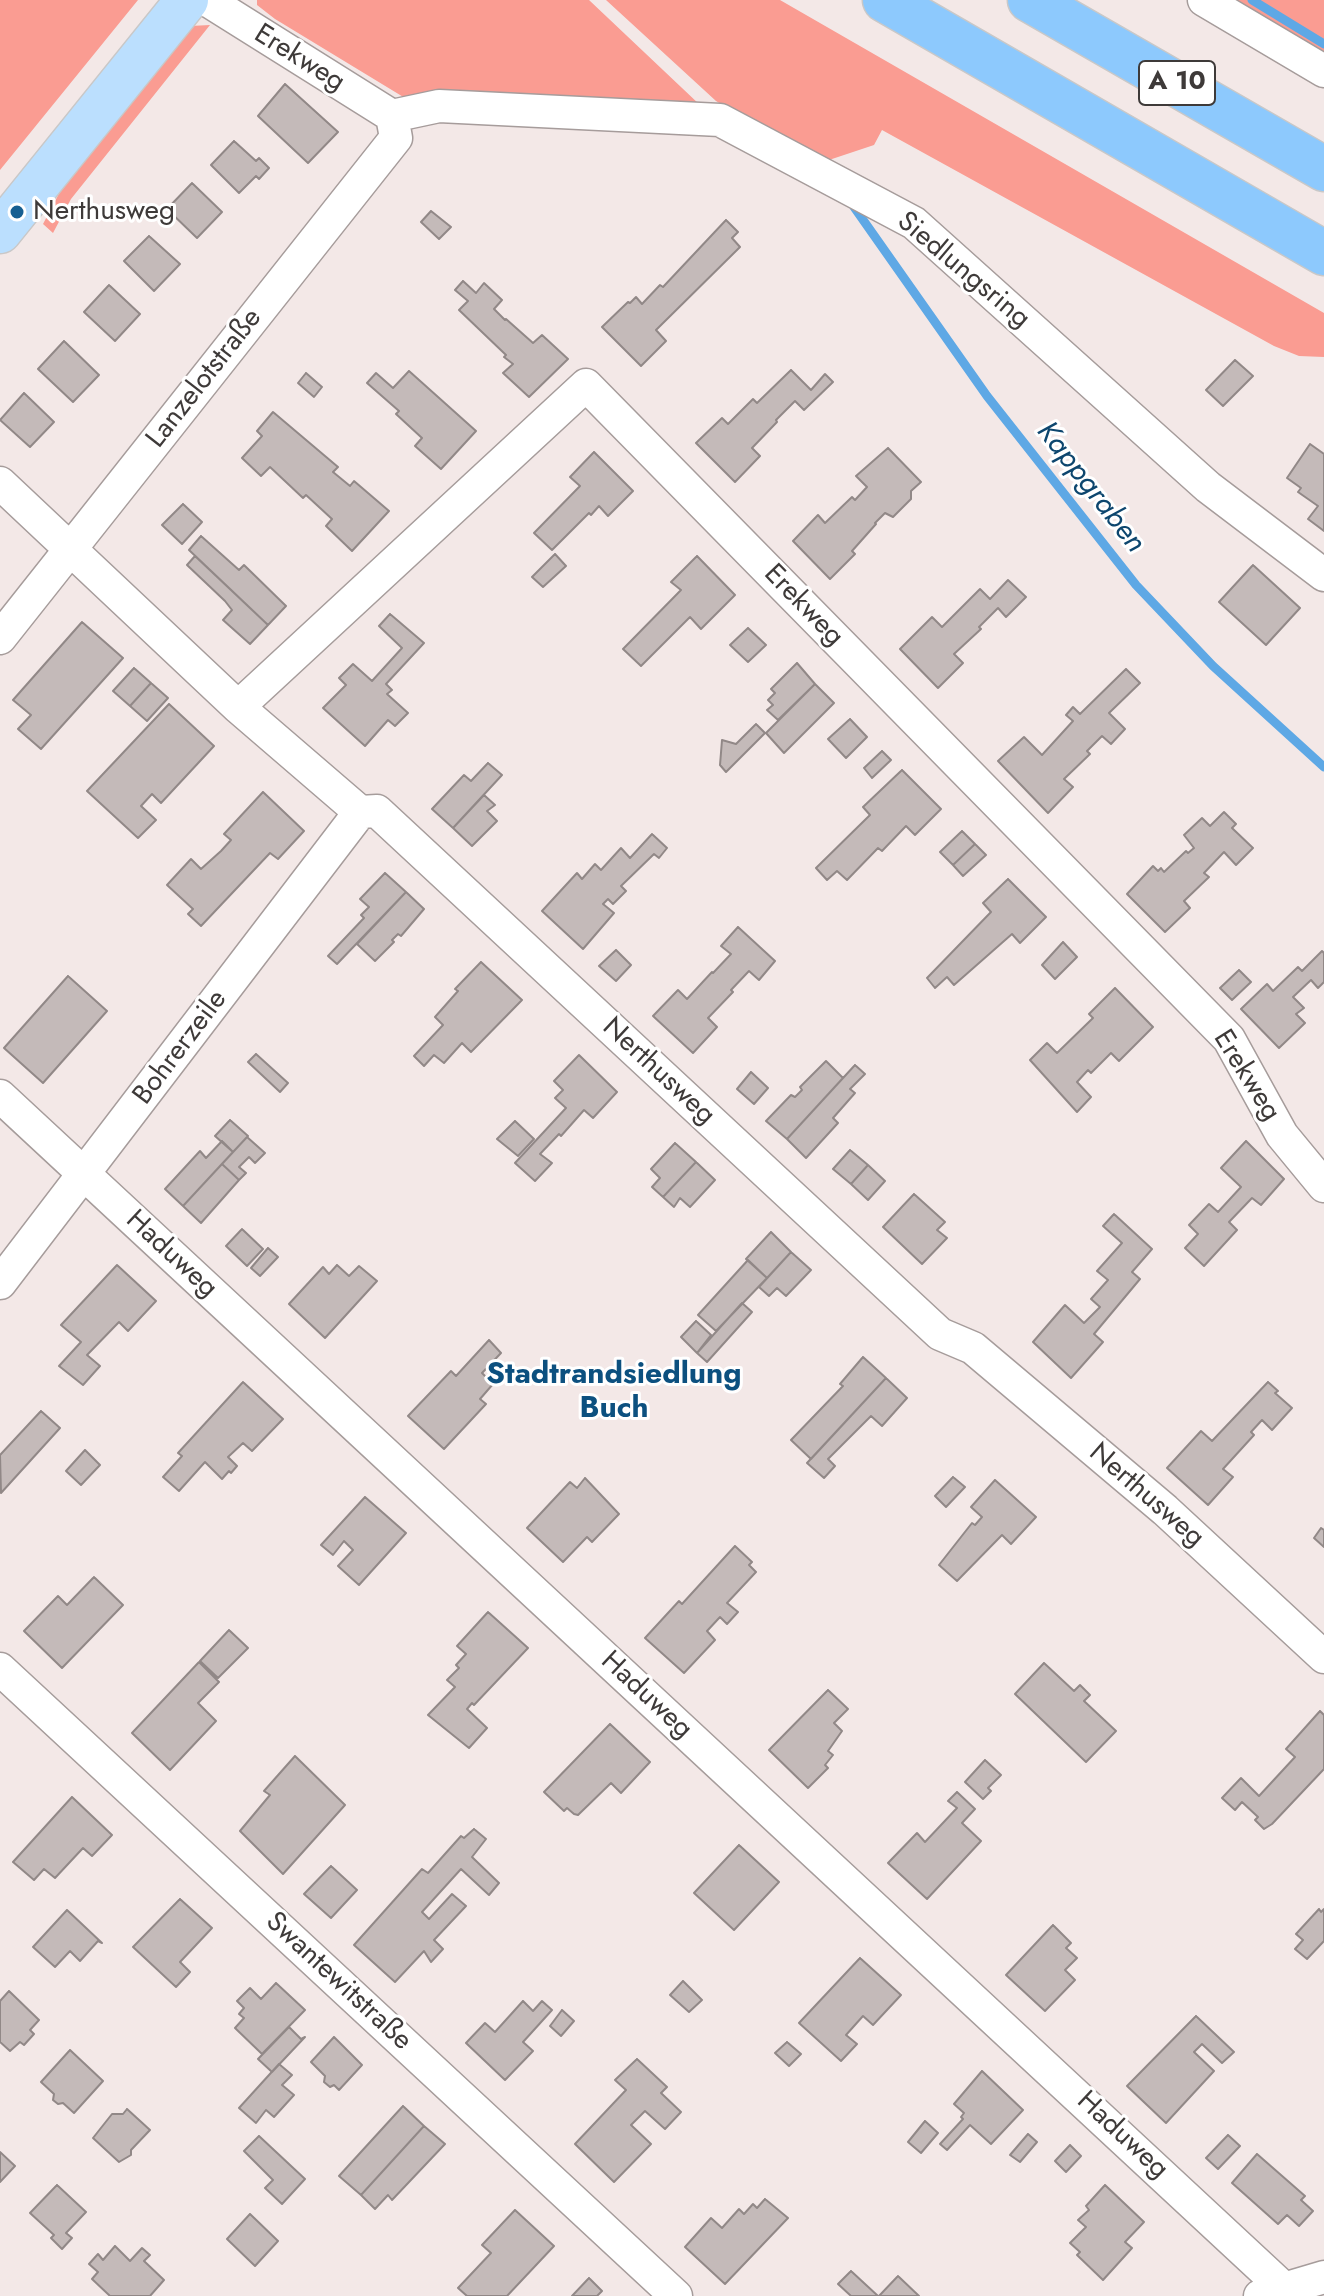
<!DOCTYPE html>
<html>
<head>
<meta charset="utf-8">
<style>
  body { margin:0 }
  canvas { display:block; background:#f3e8e7 }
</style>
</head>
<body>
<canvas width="1324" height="2296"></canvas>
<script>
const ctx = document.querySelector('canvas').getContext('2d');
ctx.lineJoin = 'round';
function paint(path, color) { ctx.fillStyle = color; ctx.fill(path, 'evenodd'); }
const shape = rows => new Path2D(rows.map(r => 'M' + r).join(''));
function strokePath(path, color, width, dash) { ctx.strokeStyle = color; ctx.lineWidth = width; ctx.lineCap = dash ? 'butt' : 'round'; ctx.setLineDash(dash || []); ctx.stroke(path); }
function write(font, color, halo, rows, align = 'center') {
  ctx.font = font + ' Jost,sans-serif'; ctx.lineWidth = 6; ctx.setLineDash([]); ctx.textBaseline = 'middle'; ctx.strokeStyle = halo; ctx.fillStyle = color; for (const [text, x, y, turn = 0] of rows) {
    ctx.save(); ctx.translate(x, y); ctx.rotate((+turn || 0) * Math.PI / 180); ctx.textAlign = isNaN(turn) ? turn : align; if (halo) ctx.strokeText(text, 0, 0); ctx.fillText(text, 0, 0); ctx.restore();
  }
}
paint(shape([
  [0,0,138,0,0,170],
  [257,0,589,0,700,105,405,98,275,19,257,5],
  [606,0,780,0,1324,313,1324,357,1299,356,1274,346,882,130,874,145,829,160,793,149,716,101],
  [1211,0,1324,0,1324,71],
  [210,25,71,199,53,233,43,224,75,163,190,26]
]), '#fa9c92');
strokePath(shape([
  [1252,0,1324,44],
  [854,207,987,396,1136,585,1213,666,1324,767]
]), '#5ea8e5', 9);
const building = shape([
  [285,84,338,132,308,163,258,116,285,84],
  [234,141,256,161,259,158,269,168,259,179,256,176,239,193,211,165,234,141],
  [192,183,222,212,197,238,167,209,192,183],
  [431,211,451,227,439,239,421,222,431,211],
  [726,220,738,232,732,238,740,247,656,330,666,341,641,366,602,327,628,302,630,303,636,297,642,304,660,285,663,287,726,220],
  [149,236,180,264,154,291,124,261,149,236],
  [463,281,476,293,484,283,502,300,494,309,505,320,506,319,533,343,542,335,568,359,529,397,503,373,513,364,504,357,506,355,459,310,468,301,455,290,463,281],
  [109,285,140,314,115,341,84,312,109,285],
  [64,341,99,375,73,402,38,369,64,341],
  [1235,360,1253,376,1223,406,1206,390,1235,360],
  [791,370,811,390,825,374,833,382,804,410,795,401,776,420,777,422,752,448,760,456,735,482,696,443,722,418,728,424,753,399,757,403,791,370],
  [409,371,476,431,441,469,415,446,422,438,396,414,399,411,367,383,376,373,393,388,409,371],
  [306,373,322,387,314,397,298,383,306,373],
  [24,393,54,422,30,447,0,420,24,393],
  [273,412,338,467,333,472,350,486,354,481,389,511,352,551,326,526,332,519,306,495,303,498,270,467,261,476,242,458,262,436,257,431,273,412],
  [1310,444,1324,454,1324,531,1308,519,1318,506,1298,492,1301,488,1287,478,1310,444],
  [888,448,921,482,911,491,911,499,893,517,885,513,875,523,876,524,852,551,855,554,830,579,793,541,818,515,825,523,852,497,855,500,867,487,856,476,888,448],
  [594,452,633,491,608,516,599,506,591,515,589,513,552,550,534,533,580,486,570,477,594,452],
  [183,504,202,522,182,544,162,525,183,504],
  [201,536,239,570,244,565,286,606,268,625,189,550,201,536],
  [555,554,566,566,543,587,532,577,555,554],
  [195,556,268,625,250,644,223,620,232,610,225,601,187,565,195,556],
  [697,556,735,595,701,629,690,617,641,666,623,649,681,590,671,582,697,556],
  [1253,565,1300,608,1266,645,1219,602,1253,565],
  [1008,580,1026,597,1006,617,998,608,979,627,981,629,954,654,963,663,938,688,900,649,932,617,942,627,980,589,990,599,1008,580],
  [390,614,424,643,386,684,392,690,387,694,408,713,395,726,388,720,365,746,323,708,346,685,339,678,353,664,372,681,402,648,379,626,390,614],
  [82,622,123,658,41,749,18,729,31,715,13,700,82,622],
  [748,628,766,645,748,662,730,645,748,628],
  [797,663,815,684,778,720,767,710,773,705,768,700,775,693,771,689,797,663],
  [134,668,151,683,130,706,113,691,134,668],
  [1126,669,1140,683,1109,713,1125,729,1111,744,1102,736,1087,751,1090,754,1064,779,1073,787,1048,813,998,761,1024,737,1042,755,1073,721,1066,715,1073,707,1080,714,1126,669],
  [151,683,168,698,147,721,130,706,151,683],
  [815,684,834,703,784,753,766,733,815,684],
  [169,704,214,746,161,803,152,794,141,806,156,820,138,838,87,791,169,704],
  [850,719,867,737,846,758,828,739,850,719],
  [756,724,765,733,726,772,720,765,722,740,736,744,756,724],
  [882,751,891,760,872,778,864,768,882,751],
  [488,763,502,775,453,828,432,809,464,775,471,781,488,763],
  [902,770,941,809,915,835,906,826,882,851,878,848,847,880,837,871,827,880,816,868,870,815,863,807,902,770],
  [263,792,304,831,278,859,270,853,201,926,188,914,193,909,167,885,191,859,201,869,221,851,231,840,224,834,263,792],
  [484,795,495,805,487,811,497,821,472,846,453,828,484,795],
  [1224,812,1236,824,1232,828,1253,848,1236,865,1224,852,1204,873,1209,877,1184,901,1190,908,1165,932,1127,894,1153,866,1158,871,1161,868,1164,872,1186,851,1188,853,1194,848,1184,835,1202,818,1210,826,1224,812],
  [962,831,975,844,953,865,940,852,962,831],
  [652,834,667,848,659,858,654,854,621,886,626,891,613,904,608,899,603,904,614,913,583,949,542,911,577,873,582,879,595,864,601,870,621,848,630,858,652,834],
  [975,844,986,855,963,876,953,865,975,844],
  [385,873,406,892,337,964,328,956,364,918,361,915,369,907,360,899,385,873],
  [1008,879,1046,917,1020,943,1012,934,954,985,947,977,935,988,927,978,991,912,983,903,1008,879],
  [406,892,424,909,401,936,398,934,392,940,394,942,375,961,357,944,406,892],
  [738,927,775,961,759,980,749,971,731,990,733,992,708,1018,717,1027,693,1053,653,1016,678,990,687,999,712,972,713,973,731,954,721,946,738,927],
  [1063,942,1077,957,1055,979,1042,965,1063,942],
  [616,950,631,965,616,981,599,966,616,950],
  [1322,951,1324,953,1324,982,1318,988,1311,980,1293,997,1304,1008,1296,1014,1305,1023,1279,1048,1241,1009,1267,984,1273,991,1298,967,1302,971,1322,951],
  [481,962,522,1000,471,1052,462,1043,444,1063,434,1055,424,1066,414,1056,443,1025,435,1017,458,991,455,989,481,962],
  [1239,970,1251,982,1232,1000,1220,988,1239,970],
  [68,976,107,1011,43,1083,4,1048,68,976],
  [1115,988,1153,1027,1119,1061,1111,1053,1091,1073,1088,1070,1077,1082,1091,1097,1077,1112,1030,1060,1047,1043,1057,1053,1093,1018,1089,1014,1115,988],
  [256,1054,288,1083,280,1092,248,1062,256,1054],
  [579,1055,617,1092,593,1118,584,1110,561,1136,559,1134,540,1154,552,1163,535,1181,515,1163,566,1108,555,1098,563,1090,554,1081,579,1055],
  [826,1061,843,1078,787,1139,766,1121,791,1095,795,1097,802,1090,800,1087,826,1061],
  [855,1065,865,1074,850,1089,855,1093,833,1118,838,1123,806,1158,787,1139,855,1065],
  [751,1072,768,1088,754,1104,737,1089,751,1072],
  [230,1120,248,1136,233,1152,215,1136,230,1120],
  [515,1121,534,1139,518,1156,497,1139,515,1121],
  [247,1137,265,1153,255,1163,249,1157,239,1167,246,1173,239,1180,222,1164,247,1137],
  [222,1141,233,1152,183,1206,165,1189,200,1151,206,1158,222,1141],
  [1246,1141,1284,1179,1261,1205,1252,1198,1229,1222,1237,1230,1204,1266,1185,1248,1198,1234,1189,1225,1209,1204,1218,1212,1241,1187,1221,1168,1246,1141],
  [675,1143,696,1162,663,1197,652,1187,660,1178,651,1169,675,1143],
  [850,1150,868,1165,851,1184,833,1169,850,1150],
  [696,1162,715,1180,690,1207,680,1198,674,1207,663,1197,696,1162],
  [222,1164,239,1180,201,1223,183,1206,222,1164],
  [868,1165,885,1181,868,1200,851,1184,868,1165],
  [914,1194,945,1222,937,1230,947,1238,922,1264,883,1227,914,1194],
  [1114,1214,1152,1249,1132,1272,1140,1279,1094,1334,1103,1342,1071,1378,1033,1342,1065,1305,1084,1323,1100,1307,1091,1299,1108,1280,1097,1271,1122,1243,1103,1226,1114,1214],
  [242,1229,263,1249,247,1266,226,1246,242,1229],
  [771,1232,791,1252,767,1278,746,1259,771,1232],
  [268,1248,278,1257,260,1276,251,1268,268,1248],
  [791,1252,811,1270,786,1296,777,1288,769,1296,759,1287,791,1252],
  [748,1260,767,1278,716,1331,698,1315,748,1260],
  [117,1265,156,1301,128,1331,119,1322,87,1355,100,1366,83,1385,59,1366,81,1342,61,1325,117,1265],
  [337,1265,349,1276,359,1266,377,1281,325,1338,289,1304,323,1267,329,1274,337,1265],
  [742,1303,752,1312,707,1362,697,1353,742,1303],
  [696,1321,711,1335,697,1353,681,1337,696,1321],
  [489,1340,501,1353,482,1373,493,1384,480,1399,486,1404,444,1449,408,1416,451,1371,456,1376,489,1340],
  [863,1357,886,1378,811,1459,791,1440,843,1386,840,1384,863,1357],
  [886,1378,907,1398,882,1426,871,1416,828,1459,835,1466,824,1478,807,1463,886,1378],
  [243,1382,283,1419,252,1451,243,1443,228,1457,237,1466,231,1473,229,1471,222,1479,205,1462,179,1491,163,1477,182,1456,178,1453,243,1382],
  [1268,1382,1278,1391,1275,1393,1292,1408,1272,1430,1262,1420,1251,1432,1254,1435,1223,1469,1233,1477,1208,1505,1167,1468,1201,1431,1212,1441,1268,1382],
  [41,1411,60,1428,1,1493,0,1455,41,1411],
  [85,1450,100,1465,81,1485,66,1471,85,1450],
  [953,1477,965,1487,946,1507,935,1496,953,1477],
  [585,1478,619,1514,592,1542,587,1537,563,1562,527,1528,570,1482,577,1488,585,1478],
  [995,1480,1036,1517,1011,1544,1002,1535,957,1581,939,1565,972,1523,975,1525,982,1517,971,1507,995,1480],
  [365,1497,406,1533,359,1585,338,1566,353,1550,344,1541,333,1555,321,1545,365,1497],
  [1321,1528,1324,1530,1324,1547,1314,1538,1321,1528],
  [735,1546,752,1562,749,1565,756,1572,727,1603,738,1612,727,1624,720,1617,707,1631,715,1640,684,1673,645,1638,679,1601,682,1604,735,1546],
  [94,1577,123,1605,62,1668,24,1631,58,1596,67,1605,94,1577],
  [488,1612,528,1648,474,1705,472,1703,467,1709,487,1728,469,1748,428,1715,455,1687,447,1680,459,1668,456,1665,466,1654,457,1646,488,1612],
  [229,1630,248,1648,218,1678,200,1661,229,1630],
  [199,1662,219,1682,198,1703,216,1721,170,1770,132,1733,199,1662],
  [1044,1663,1074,1691,1080,1685,1090,1695,1084,1701,1116,1731,1086,1762,1015,1694,1044,1663],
  [828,1690,848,1709,834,1723,842,1731,828,1751,833,1755,825,1765,828,1768,808,1788,769,1750,828,1690],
  [1320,1711,1324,1715,1324,1769,1272,1824,1264,1829,1255,1820,1258,1817,1242,1802,1235,1810,1222,1798,1241,1778,1259,1796,1295,1757,1286,1749,1320,1711],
  [610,1724,650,1762,621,1793,611,1783,578,1815,574,1814,567,1808,564,1811,544,1792,610,1724],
  [295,1756,345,1805,283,1874,240,1831,270,1795,264,1791,295,1756],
  [985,1760,1001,1775,988,1788,991,1791,983,1799,965,1782,985,1760],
  [957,1792,975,1809,962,1823,981,1841,927,1899,888,1863,917,1833,925,1842,957,1808,948,1801,957,1792],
  [72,1797,112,1835,92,1856,83,1848,55,1878,44,1869,34,1880,13,1862,72,1797],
  [474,1829,486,1839,472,1857,499,1883,489,1895,461,1869,422,1912,429,1919,452,1894,466,1906,434,1940,443,1949,431,1962,424,1951,395,1982,354,1945,422,1869,428,1873,461,1836,464,1838,474,1829],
  [739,1845,779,1882,734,1930,694,1893,739,1845],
  [331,1866,357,1890,331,1918,304,1894,331,1866],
  [180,1899,212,1928,180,1962,190,1972,176,1987,133,1947,180,1899],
  [1319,1909,1321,1912,1324,1909,1324,1941,1307,1959,1295,1949,1303,1940,1296,1934,1319,1909],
  [67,1910,102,1943,98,1941,80,1961,70,1951,55,1967,33,1947,67,1910],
  [1053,1925,1071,1943,1066,1948,1077,1958,1065,1970,1075,1980,1045,2011,1006,1975,1053,1925],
  [860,1958,901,1995,873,2025,863,2016,846,2035,857,2044,841,2061,799,2023,860,1958],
  [683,1981,702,2000,689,2012,670,1995,683,1981],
  [276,1983,305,2010,262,2054,235,2028,244,2018,239,2014,244,2008,237,2001,250,1988,261,1999,276,1983],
  [9,1991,39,2020,30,2030,34,2034,24,2045,20,2042,10,2051,0,2042,0,2001,9,1991],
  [523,2001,533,2011,542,2001,552,2010,523,2042,533,2051,505,2080,466,2043,485,2023,495,2032,523,2001],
  [562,2010,574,2021,561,2036,550,2026,562,2010],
  [1196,2016,1234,2052,1222,2063,1202,2044,1194,2052,1214,2071,1166,2123,1127,2086,1196,2016],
  [289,2027,301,2039,305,2037,272,2072,258,2059,289,2027],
  [334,2037,362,2065,339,2090,334,2085,330,2087,324,2082,325,2076,311,2062,334,2037],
  [787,2042,801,2054,789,2066,775,2053,787,2042],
  [70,2050,103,2081,74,2113,63,2103,58,2104,53,2100,54,2094,41,2082,70,2050],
  [637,2059,667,2087,661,2093,681,2112,665,2129,645,2111,631,2125,651,2144,614,2182,575,2144,626,2090,615,2080,637,2059],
  [279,2064,292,2075,282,2085,294,2095,274,2117,266,2110,256,2123,239,2108,279,2064],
  [982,2071,1023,2110,991,2144,970,2125,947,2150,940,2144,963,2119,961,2117,964,2113,954,2104,982,2071],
  [403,2106,424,2126,361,2195,339,2176,403,2106],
  [127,2109,150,2130,131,2150,131,2155,119,2162,93,2138,112,2114,123,2114,127,2109],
  [925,2121,938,2133,921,2153,908,2142,925,2121],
  [424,2126,445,2144,392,2200,388,2195,375,2209,361,2195,424,2126],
  [1028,2134,1037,2142,1020,2162,1010,2155,1028,2134],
  [1228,2135,1240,2146,1218,2169,1206,2158,1228,2135],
  [259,2136,305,2179,282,2204,265,2188,273,2180,244,2151,259,2136],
  [1070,2145,1081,2156,1066,2172,1055,2161,1070,2145],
  [0,2152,15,2166,0,2182,0,2152],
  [1257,2154,1305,2196,1301,2200,1313,2211,1299,2226,1287,2215,1278,2224,1232,2183,1257,2154],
  [57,2185,86,2212,66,2233,72,2238,62,2249,51,2238,54,2235,30,2213,57,2185],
  [1105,2185,1144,2222,1125,2242,1132,2248,1103,2280,1077,2255,1080,2252,1070,2243,1086,2227,1078,2220,1089,2210,1086,2206,1105,2185],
  [765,2199,788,2218,725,2284,685,2247,711,2218,722,2228,739,2209,744,2214,753,2204,757,2208,765,2199],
  [515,2210,554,2246,507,2296,467,2296,458,2288,491,2253,482,2245,515,2210],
  [250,2214,278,2241,255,2266,227,2239,250,2214],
  [115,2246,130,2261,142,2248,150,2255,144,2261,164,2280,150,2296,110,2296,92,2279,98,2272,89,2264,98,2254,103,2260,115,2246],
  [851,2271,878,2296,851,2296,838,2284,851,2271],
  [898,2276,919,2296,879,2296,898,2276],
  [589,2278,602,2291,597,2296,572,2296,589,2278]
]);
paint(building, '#c4bab9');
strokePath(building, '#918887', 2);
const minor = shape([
  [207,0,392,116],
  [1204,0,1324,71],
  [392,116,439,106,720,120,914,223,1208,487,1324,575],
  [0,483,238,707,360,812,377,811,940,1334,973,1348,1165,1510,1324,1657],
  [0,638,396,138,392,116],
  [238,707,586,385,1229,1039,1282,1135,1324,1186],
  [0,1096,1292,2296],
  [0,1283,360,812],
  [0,1669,676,2296],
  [1260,2296,1324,2277]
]);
const major = shape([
  [0,232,187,0]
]);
const highway = shape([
  [885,0,1324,253],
  [1030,0,1324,169]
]);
strokePath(minor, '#a69c9b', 35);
strokePath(major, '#c9c8c8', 45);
strokePath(highway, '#c9c8c8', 47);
strokePath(minor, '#fff', 32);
strokePath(major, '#bbdffe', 42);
strokePath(highway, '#8dc9fd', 44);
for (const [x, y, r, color] of [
  [17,212,8,"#165f92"]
]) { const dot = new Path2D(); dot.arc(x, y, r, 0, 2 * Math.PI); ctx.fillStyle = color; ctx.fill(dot); strokePath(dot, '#fff', 3); }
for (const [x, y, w] of [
  [1177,83,76]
]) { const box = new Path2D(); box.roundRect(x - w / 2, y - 22, w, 44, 6); ctx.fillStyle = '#fff'; ctx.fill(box); strokePath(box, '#3e3a39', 2); }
write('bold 26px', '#3e3a39', null, [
  ["A 10",1177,83]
]);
write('28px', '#3e3a39', '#fff', [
  ["Erekweg",299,59,32],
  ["Siedlungsring",963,271,40],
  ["Lanzelotstraße",205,379,-52],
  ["Erekweg",803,606,46],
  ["Bohrerzeile",181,1048,-53],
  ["Nerthusweg",658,1072,43],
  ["Erekweg",1246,1076,58],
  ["Haduweg",171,1255,43],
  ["Nerthusweg",1146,1496,41],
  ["Haduweg",646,1696,43],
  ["Swantewitstraße",338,1982,43],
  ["Haduweg",1122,2136,43]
]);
write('28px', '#3e3a39', '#fff', [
  ["Nerthusweg",33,212]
], 'left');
write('italic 30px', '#0d466e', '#fff', [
  ["Kappgraben",1090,488,52]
]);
write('bold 30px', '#0c507f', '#fff', [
  ["Stadtrandsiedlung",614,1376],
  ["Buch",614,1410]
]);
</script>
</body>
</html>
